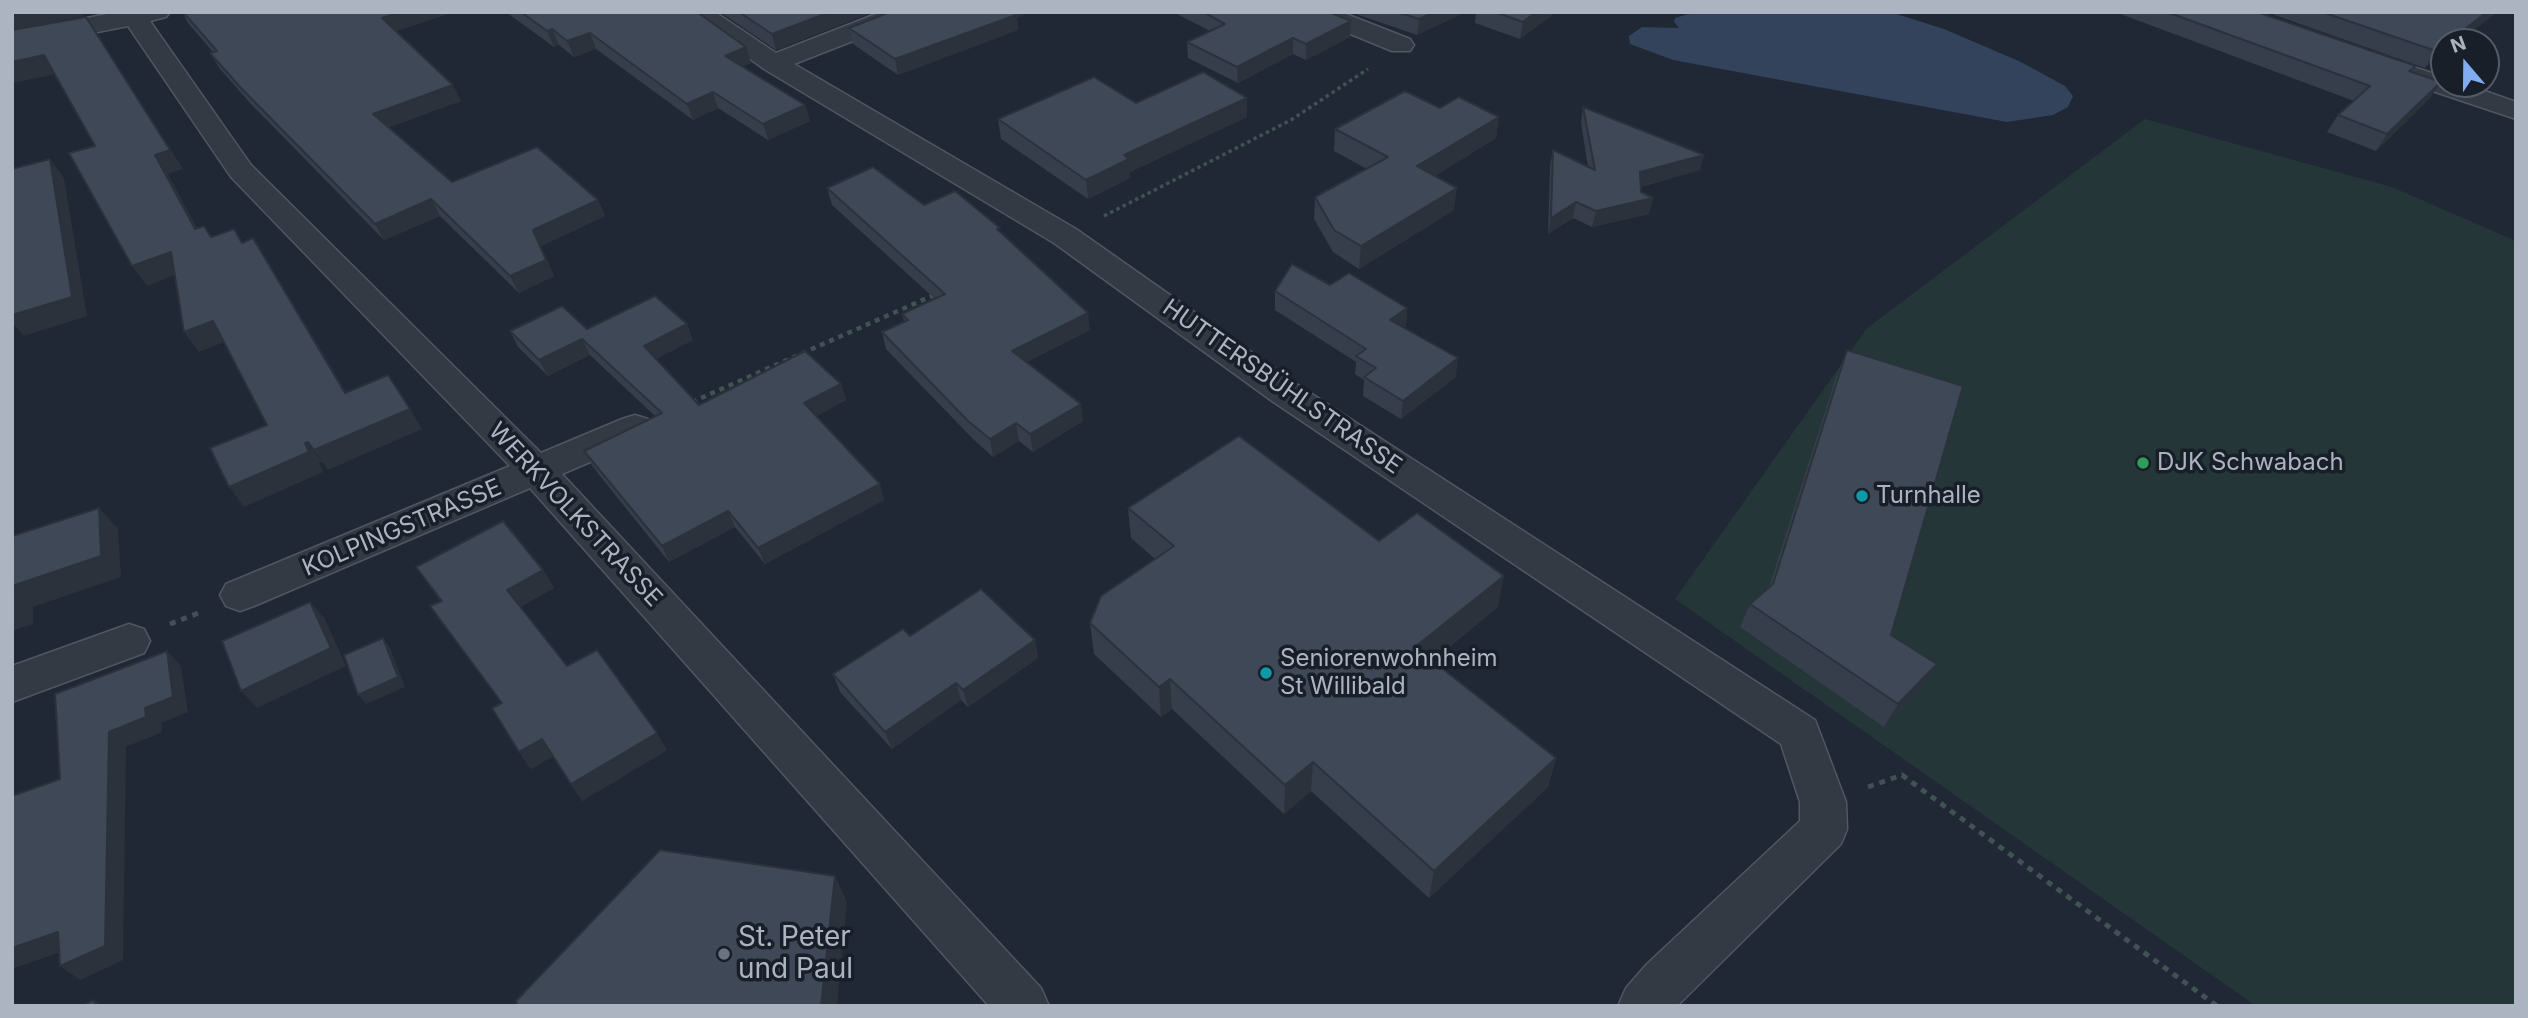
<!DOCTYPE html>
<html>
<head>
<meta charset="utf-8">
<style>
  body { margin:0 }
  #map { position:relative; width:2528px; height:1018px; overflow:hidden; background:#1f2834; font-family:Inter,sans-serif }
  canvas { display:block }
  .frame { position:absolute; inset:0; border:14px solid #acb4c2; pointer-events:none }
  .north { position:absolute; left:2430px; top:28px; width:70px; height:70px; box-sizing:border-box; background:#181f29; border:2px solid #535b66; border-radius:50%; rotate:340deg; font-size:19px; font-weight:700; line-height:28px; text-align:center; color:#acb4c2 }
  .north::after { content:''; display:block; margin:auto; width:24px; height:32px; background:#81acf2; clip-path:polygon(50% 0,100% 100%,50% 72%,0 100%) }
</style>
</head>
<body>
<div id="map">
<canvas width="2528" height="1018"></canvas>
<div class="frame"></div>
<div class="north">N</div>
</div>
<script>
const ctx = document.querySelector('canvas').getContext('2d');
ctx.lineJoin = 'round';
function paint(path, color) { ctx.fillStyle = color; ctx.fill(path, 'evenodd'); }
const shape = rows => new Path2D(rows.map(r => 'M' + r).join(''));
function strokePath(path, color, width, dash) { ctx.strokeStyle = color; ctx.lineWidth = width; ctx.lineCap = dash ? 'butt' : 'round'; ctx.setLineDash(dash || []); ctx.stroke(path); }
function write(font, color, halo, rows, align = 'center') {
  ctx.font = font + ' Inter,sans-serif'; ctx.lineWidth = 7; ctx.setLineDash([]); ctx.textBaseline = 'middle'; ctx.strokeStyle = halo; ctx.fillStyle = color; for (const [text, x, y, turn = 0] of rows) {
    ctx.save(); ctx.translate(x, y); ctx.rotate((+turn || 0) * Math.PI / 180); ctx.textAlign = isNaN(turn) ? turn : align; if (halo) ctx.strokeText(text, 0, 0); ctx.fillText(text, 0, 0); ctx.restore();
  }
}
paint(shape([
  [2145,119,2392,187,2516,241,2516,1006,2256,1006,1675,599,1867,328]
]), '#243637');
paint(shape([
  [1695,12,1890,12,1944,29,2021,62,2065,86,2073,96,2068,107,2053,115,2007,122,1673,60,1630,44,1629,36,1642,27,1679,28,1674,22,1675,18]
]), '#33435b');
const street = shape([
  [117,12,170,12,166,17,150,21,251,165,541,453,622,419,635,415,648,419,653,428,648,437,562,474,1041,988,1049,1006,989,1006,530,488,254,606,240,611,226,606,220,595,226,584,510,466,231,177,128,26,12,49,12,33,117,12],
  [685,12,715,12,776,53,881,12,918,12,914,17,794,64,1076,229,1298,385,1815,720,1846,802,1847,829,1841,844,1677,1006,1618,1006,1626,988,1647,964,1800,821,1800,802,1781,744,1272,401,1054,243,764,69,685,12],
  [1305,12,1341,12,1410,39,1414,45,1410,51,1392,51,1309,17,1305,12],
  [2389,59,2444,77,2444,84,2465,84,2516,102,2516,119,2379,73,2376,67,2379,61,2389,59],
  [129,624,144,629,150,641,144,653,12,702,12,666,129,624]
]);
strokePath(street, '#505763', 3);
strokePath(shape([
  [1104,216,1291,120,1368,69]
]), '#415254', 3.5, [3.5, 3.5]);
strokePath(shape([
  [692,402,934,295]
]), '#415254', 4.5, [5, 5]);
strokePath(shape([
  [170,624,201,612],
  [1868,787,1902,775,2217,1006]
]), '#415254', 5, [6, 6]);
paint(street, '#333a44');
paint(shape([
  [182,12,453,12,396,31,461,101,389,127,452,182,598,200,605,216,541,246,554,276,519,293,440,216,384,240,251,104,220,69,210,53,213,52,188,23],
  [506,12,697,12,751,63,743,66,805,105,810,121,768,140,718,108,693,120,596,49,574,57,559,45,554,47],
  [720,12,873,12,776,50],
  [1173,12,1329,12,1351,21,1350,37,1306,60,1293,54,1238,83,1188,58,1187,42,1210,31],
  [1350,12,1465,12,1417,35],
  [1476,12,1556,12,1520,39,1475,23],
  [2115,12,2257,12,2441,82,2429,99,2376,151,2327,132,2338,115,2354,101],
  [2266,12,2497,12,2458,42,2444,42,2425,68],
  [1017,18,1018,30,898,75,853,44,849,28],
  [1136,103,1247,117,1130,172,1130,178,1088,199,1001,139,998,119],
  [1583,107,1700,170,1641,187,1641,192,1649,214,1592,227,1573,218,1548,234,1550,165,1553,150,1588,167,1581,123],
  [1440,108,1499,117,1496,138,1435,176,1454,210,1359,269,1333,252,1314,219,1315,197,1367,169,1334,151,1335,129],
  [827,188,924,205,1000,232,1090,330,1027,362,1083,421,1033,452,1019,441,993,457,972,438,886,349,882,332,904,321,902,314,935,299,832,205],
  [1275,291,1407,308,1406,327,1404,328,1456,377,1401,419,1363,396,1364,380,1355,374,1356,362,1275,310],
  [587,329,693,340,656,359,699,405,841,384,846,400,816,416,884,500,765,564,735,527,669,562,593,467,584,451,655,416,590,355,548,376,518,347,510,331],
  [1847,350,1891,635,1923,687,1884,727,1740,627,1750,604,1769,587,1837,374],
  [1128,508,1379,541,1498,607,1432,661,1556,758,1548,787,1429,898,1311,791,1284,814,1172,709,1161,717,1094,654,1090,623,1155,559,1131,538],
  [416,567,543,570,554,588,520,607,567,666,667,750,582,801,553,756,531,769,519,752,502,703,430,606,441,602],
  [1035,640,1038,658,968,707,961,700,892,749,840,692,833,674]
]), '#353e4a');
paint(shape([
  [12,12,81,12,84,16,12,30],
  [399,12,453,12,390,33,382,18],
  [830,12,873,12,776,50,772,34],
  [1004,12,1030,12,1017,18,1018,30,898,75,895,59],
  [1434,12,1465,12,1417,35,1419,19],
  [1536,12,1556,12,1520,39,1523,22],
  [2487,12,2497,12,2458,42,2448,42],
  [1351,21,1350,37,1306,60,1306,44],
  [552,29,559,45,554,47,547,31],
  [590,33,596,49,574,57,567,41],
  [98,35,183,169,168,174,208,248,195,229,155,155],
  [1293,38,1293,54,1238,83,1237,67],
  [2444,45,2444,53,2425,68,2436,51],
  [746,47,751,63,730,71,725,56],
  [44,55,57,74,12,83,12,62],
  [2441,82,2429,99,2376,151,2387,134],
  [453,85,461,101,382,130,373,114],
  [713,92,718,108,693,120,687,104],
  [1247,98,1247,117,1130,172,1130,178,1088,199,1086,180,1124,155],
  [805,105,810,121,768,140,763,124],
  [1499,117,1496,138,1415,188,1417,166],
  [1704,155,1700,170,1636,188,1640,172],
  [50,159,64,178,87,316,24,336,12,322,12,315],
  [1457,188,1454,210,1359,269,1361,246],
  [1653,198,1649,214,1592,227,1596,211],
  [431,199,440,216,384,240,375,224],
  [598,200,605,216,541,246,554,276,519,293,510,276,533,230],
  [1576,202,1573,218,1548,234,1551,218],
  [253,238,266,258,358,412,345,393],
  [171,252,185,271,147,286,132,266],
  [1407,308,1406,327,1389,338,1390,320],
  [1088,313,1090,330,1015,368,1012,351],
  [213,321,227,341,199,352,184,332],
  [687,324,693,340,651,362,644,346],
  [582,339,590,355,548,376,539,360],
  [1458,358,1456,377,1401,419,1403,401],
  [841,384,846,400,810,420,804,403],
  [1081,404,1083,421,1033,452,1030,434],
  [410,409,422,429,328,470,314,450],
  [1016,423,1019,441,993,457,990,439],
  [308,442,322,462,319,463,323,472,244,507,229,487],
  [880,484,884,500,765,564,758,548],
  [99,508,118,529,121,577,33,607,33,624,12,631,12,586],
  [728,511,735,527,669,562,662,546],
  [543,570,554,588,518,608,507,590],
  [1504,576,1498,607,1411,677,1415,647],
  [310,602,325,619,346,666,257,708,241,691],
  [383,638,390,648,405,687,366,704,358,695],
  [1035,640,1038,658,968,707,963,690],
  [167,651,181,666,188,712,161,723,162,732,126,747,123,960,80,980,60,966,109,732,145,708],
  [1937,664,1923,687,1884,727,1898,704],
  [1170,679,1172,709,1161,717,1159,687],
  [956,683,961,700,892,749,885,732],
  [657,733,667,750,582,801,571,784],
  [542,739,553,756,531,769,519,752],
  [1556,758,1548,787,1429,898,1434,871],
  [1313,762,1311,791,1284,814,1285,785],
  [835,876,847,902,837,1006,821,1006],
  [58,932,78,946,12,969,12,948],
  [94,1000,103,1006,95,1006]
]), '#2b323c');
const building = shape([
  [183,12,399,12,382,18,453,85,373,114,452,182,537,147,598,200,533,230,546,260,510,276,431,199,375,224,241,88,210,53,217,51,183,12],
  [521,12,697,12,746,47,725,56,805,105,763,124,713,92,687,104,590,33,567,41,552,29,547,31,521,12],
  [739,12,830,12,772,34,739,12],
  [890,12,1012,12,1016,15,895,59,849,28,890,12],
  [1203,12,1329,12,1351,21,1306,44,1293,38,1237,67,1187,42,1225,24,1203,12],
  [1397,12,1434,12,1419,19,1397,12],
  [1495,12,1536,12,1523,22,1495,12],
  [2167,12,2257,12,2416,66,2409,71,2441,82,2387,134,2338,115,2370,86,2167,12],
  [2322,12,2487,12,2448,42,2444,42,2444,45,2436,51,2322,12],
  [86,17,170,150,155,155,195,229,204,226,211,237,234,229,242,243,253,238,345,393,388,375,410,409,314,450,308,442,305,443,309,452,229,487,210,448,267,425,213,321,184,332,171,252,132,266,69,153,95,146,44,55,12,62,12,30,86,17],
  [1203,72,1247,98,1124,155,1129,159,1086,180,998,119,1094,77,1136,103,1203,72],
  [1405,91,1440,108,1459,97,1499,117,1417,166,1457,188,1361,246,1334,230,1315,197,1388,157,1335,129,1405,91],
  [1583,107,1704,155,1640,172,1641,192,1653,198,1596,211,1576,202,1551,218,1553,150,1595,170,1583,107],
  [50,159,72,297,12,315,12,169,50,159],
  [873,167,924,205,955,191,1000,228,997,229,1088,313,1012,351,1081,404,1030,434,1016,423,990,439,968,421,882,332,908,320,902,314,945,294,827,188,873,167],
  [1292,264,1330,285,1349,273,1407,308,1390,320,1458,358,1403,401,1364,377,1376,368,1356,356,1366,349,1275,291,1292,264],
  [655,296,687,324,644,346,699,405,805,351,841,384,804,403,880,484,758,548,728,511,662,546,584,451,662,413,582,339,539,360,510,331,562,306,587,329,655,296],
  [1847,350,1963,386,1891,635,1937,664,1898,704,1750,604,1773,584,1847,350],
  [1239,436,1379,541,1417,513,1504,576,1415,647,1556,758,1434,871,1313,762,1285,785,1170,679,1159,687,1090,623,1101,596,1174,546,1128,508,1239,436],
  [99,508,101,556,12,586,12,536,99,508],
  [503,521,543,570,507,590,567,666,597,650,657,733,571,784,542,739,519,752,492,708,502,703,430,606,442,601,416,567,503,521],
  [981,589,1035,640,963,690,956,683,885,732,833,674,903,629,910,636,981,589],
  [310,602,331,648,241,691,222,641,310,602],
  [383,638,398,677,358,695,344,655,383,638],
  [167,651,173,697,145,708,146,717,109,732,105,946,60,966,58,932,12,948,12,796,60,779,55,694,167,651],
  [660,850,835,876,821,1006,518,1006,516,1001,660,850],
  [94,1000,95,1006,82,1006,94,1000]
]);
paint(building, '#3e4856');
strokePath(building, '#2b323c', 2);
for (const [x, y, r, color] of [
  [2143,463,7,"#2e9e5b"],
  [1862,496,7,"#0f9aa8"],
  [1266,673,7,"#0f9aa8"],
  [724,954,7,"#6b7280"]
]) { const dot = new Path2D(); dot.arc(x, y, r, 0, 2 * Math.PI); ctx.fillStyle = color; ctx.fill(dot); strokePath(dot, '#181f29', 2.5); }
write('24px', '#acb4c2', '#181f29', [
  ["HUTTERSBÜHLSTRASSE",1282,387,35],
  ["WERKVOLKSTRASSE",575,515,47],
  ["KOLPINGSTRASSE",402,528,-23]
]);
write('24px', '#acb4c2', '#181f29', [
  ["DJK Schwabach",2157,463],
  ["Turnhalle",1876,496],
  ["Seniorenwohnheim",1280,659],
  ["St Willibald",1280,687]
], 'left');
write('28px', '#acb4c2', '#181f29', [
  ["St. Peter",738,938],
  ["und Paul",738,970]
], 'left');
</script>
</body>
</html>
